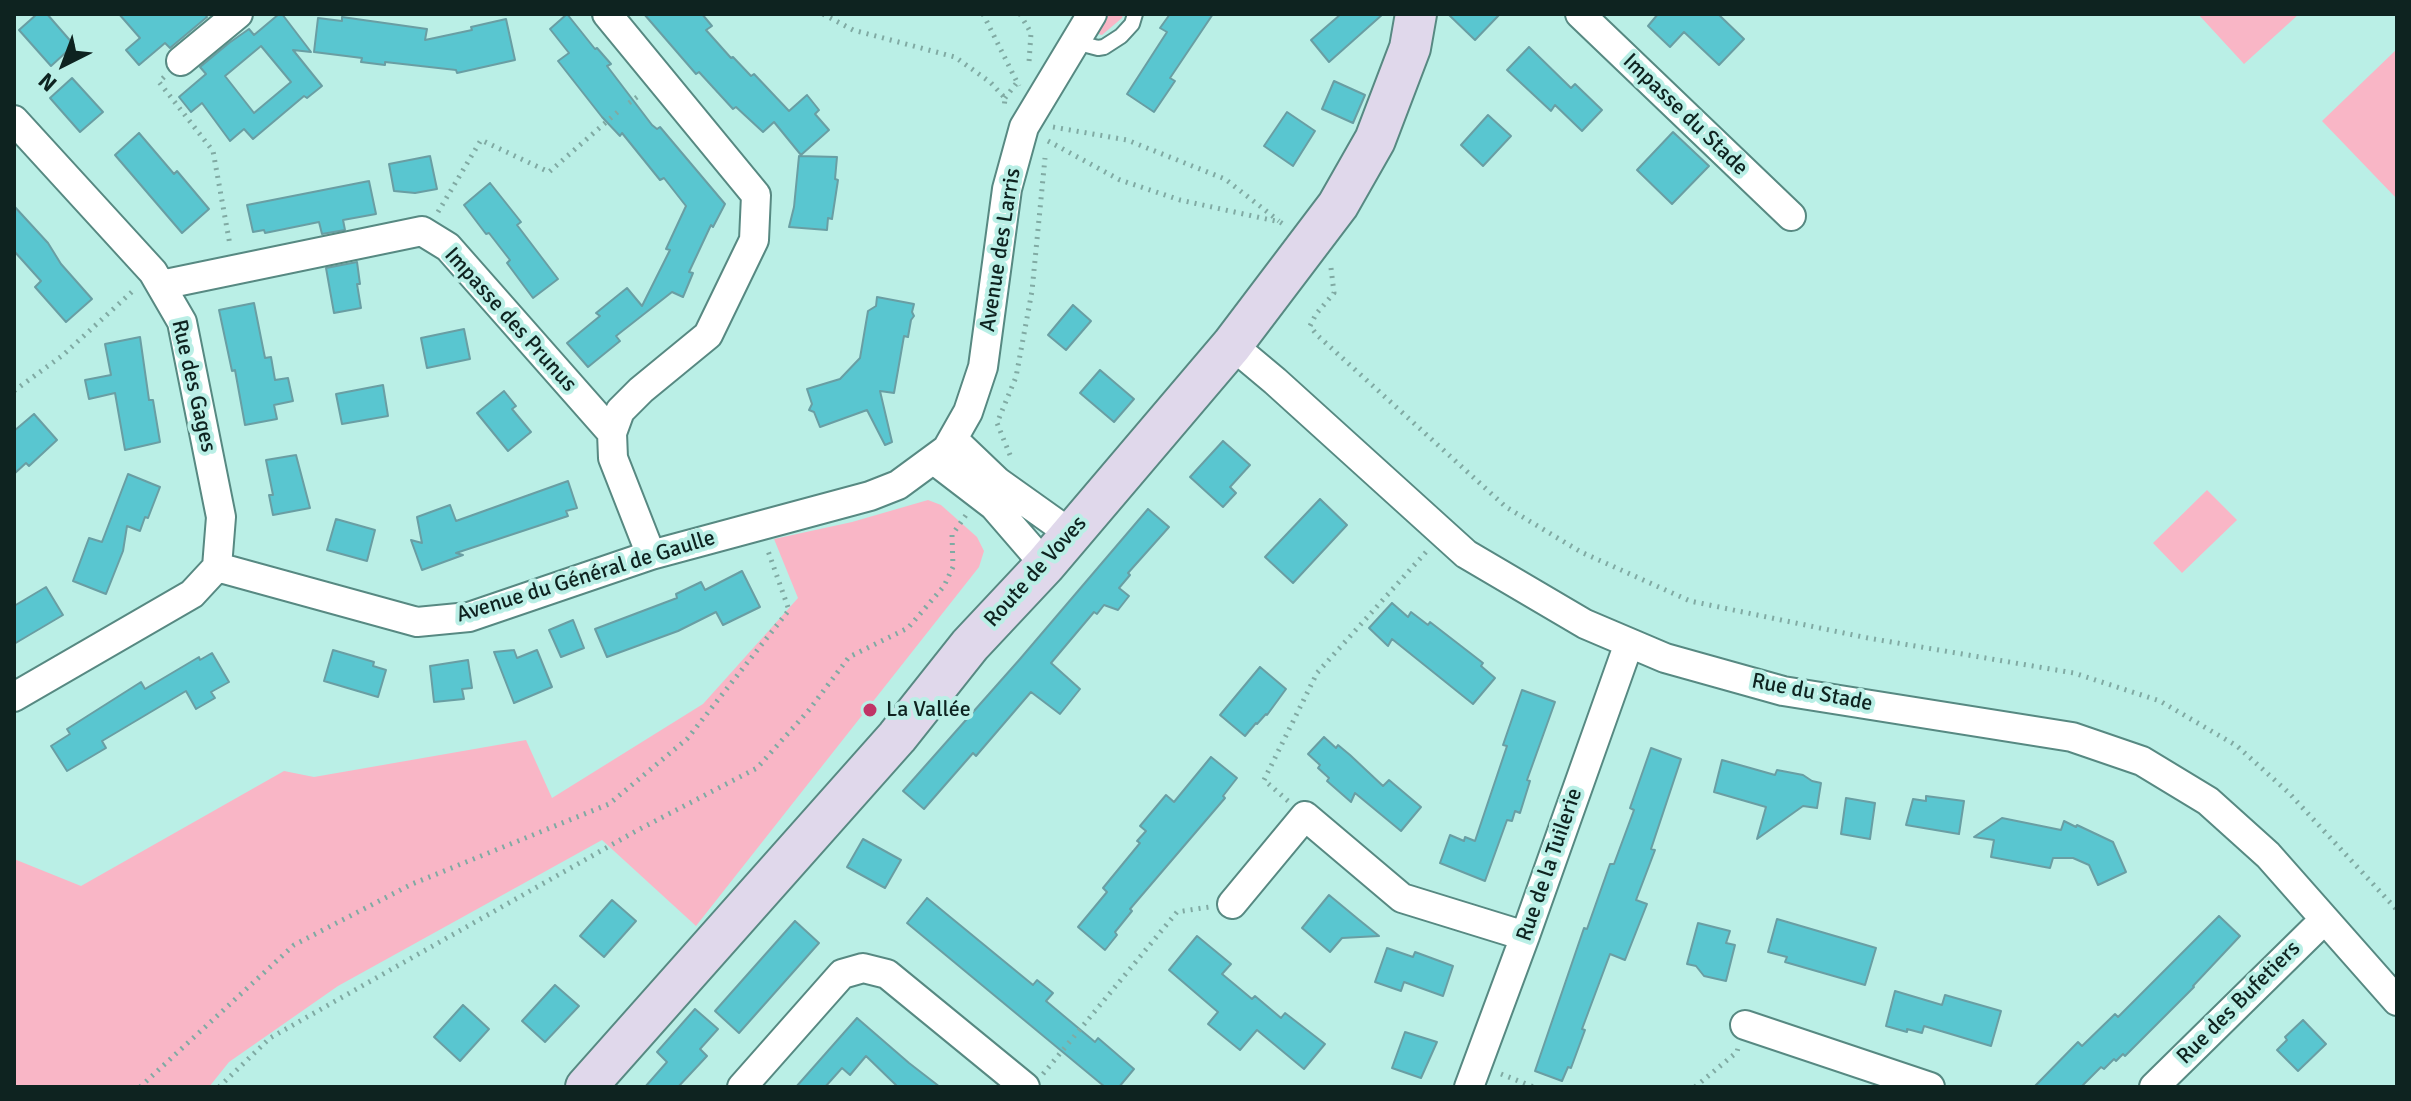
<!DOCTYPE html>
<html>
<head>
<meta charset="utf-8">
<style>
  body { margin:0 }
  #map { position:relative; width:2411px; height:1101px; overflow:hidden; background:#baefe6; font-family:Signika,sans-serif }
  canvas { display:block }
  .frame { position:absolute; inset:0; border:16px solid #0e2320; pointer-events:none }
  .north { position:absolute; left:24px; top:24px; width:80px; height:80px; -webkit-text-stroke:6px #baefe6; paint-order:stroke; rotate:222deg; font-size:22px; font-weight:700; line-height:32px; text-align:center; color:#0e2320 }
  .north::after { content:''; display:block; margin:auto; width:28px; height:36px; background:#0e2320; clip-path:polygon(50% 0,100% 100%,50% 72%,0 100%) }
</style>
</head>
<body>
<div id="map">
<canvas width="2411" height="1101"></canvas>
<div class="frame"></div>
<div class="north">N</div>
</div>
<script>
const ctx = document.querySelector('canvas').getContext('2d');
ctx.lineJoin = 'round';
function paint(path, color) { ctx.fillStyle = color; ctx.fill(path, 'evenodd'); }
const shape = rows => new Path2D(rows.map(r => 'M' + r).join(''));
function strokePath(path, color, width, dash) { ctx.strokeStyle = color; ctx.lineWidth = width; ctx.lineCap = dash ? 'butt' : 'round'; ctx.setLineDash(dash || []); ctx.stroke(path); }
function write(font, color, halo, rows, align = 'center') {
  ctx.font = font + ' Signika,sans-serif'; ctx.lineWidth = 8; ctx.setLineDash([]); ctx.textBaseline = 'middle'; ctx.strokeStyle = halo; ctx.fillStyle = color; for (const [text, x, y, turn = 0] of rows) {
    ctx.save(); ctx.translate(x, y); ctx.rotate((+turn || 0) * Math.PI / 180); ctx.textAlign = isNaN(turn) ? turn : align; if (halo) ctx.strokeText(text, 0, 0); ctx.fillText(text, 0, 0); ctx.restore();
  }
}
paint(shape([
  [1105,14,1123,14,1122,18,1102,35,1098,34],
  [2198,14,2299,14,2244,64],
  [2397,49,2397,199,2322,121],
  [2207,490,2237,520,2182,573,2153,543],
  [928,500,941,505,977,537,984,551,979,567,696,926,602,840,338,986,229,1062,209,1087,14,1087,14,859,81,886,284,771,314,777,526,740,552,798,703,704,798,598,774,539,852,522]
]), '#f9b6c6');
const building = shape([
  [37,14,47,14,74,45,51,66,19,30,37,14],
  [119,14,205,14,207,17,170,48,165,43,139,65,126,50,140,38,119,14],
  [279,14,282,14,311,52,293,50,322,86,307,98,304,96,253,139,244,129,230,141,202,103,191,112,179,97,206,74,200,67,229,43,249,29,254,35,279,14],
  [261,46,291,82,254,113,225,76,261,46],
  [567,14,595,49,597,48,611,64,607,66,652,125,657,129,660,127,725,204,713,227,711,225,689,272,693,273,683,297,672,292,616,336,620,341,588,367,567,343,600,316,596,313,627,288,642,306,670,250,666,249,686,206,664,178,660,180,622,133,620,136,602,117,558,61,569,53,550,29,567,14],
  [644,14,702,14,712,26,706,30,731,58,733,57,751,76,754,74,789,111,807,95,819,110,815,114,829,130,801,155,774,122,763,132,736,107,733,109,699,72,696,74,644,14],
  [1170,14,1213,14,1170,78,1175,81,1154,112,1127,94,1167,32,1160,28,1170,14],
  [1341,14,1383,14,1329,62,1311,40,1341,14],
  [1448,14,1500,14,1475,40,1448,14],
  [1658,14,1718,14,1744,39,1719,65,1684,32,1670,47,1648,26,1658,14],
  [342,17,427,29,425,40,472,30,471,27,506,19,515,60,457,73,456,70,385,62,385,65,361,62,362,58,314,52,318,18,342,21,342,17],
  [1529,47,1571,88,1575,84,1602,110,1582,131,1555,105,1551,111,1507,70,1529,47],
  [72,78,103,112,80,132,50,98,72,78],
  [1334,81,1365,95,1353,123,1322,109,1334,81],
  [1287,112,1315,131,1293,166,1264,146,1287,112],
  [1488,115,1511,136,1483,166,1461,145,1488,115],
  [1673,132,1709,166,1672,204,1637,170,1673,132],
  [139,133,174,174,177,171,209,209,182,233,115,155,139,133],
  [430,156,437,189,415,193,394,191,389,164,430,156],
  [799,156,837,157,835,179,838,180,832,219,828,218,827,230,789,227,794,207,799,156],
  [369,181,376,214,343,220,345,230,322,234,319,222,265,233,264,230,253,232,247,205,369,181],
  [490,183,521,222,517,225,558,279,533,298,507,263,510,260,489,233,486,234,464,205,490,183],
  [14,206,48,243,61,264,92,299,66,322,35,287,41,281,14,251,14,206],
  [357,262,360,284,357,284,361,308,334,313,326,268,357,262],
  [877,297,914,304,912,312,914,316,911,320,908,337,904,336,894,393,880,391,892,442,885,445,867,410,820,427,814,412,809,410,812,404,807,389,840,379,860,358,868,311,876,306,877,297],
  [254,303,265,358,271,357,275,380,288,378,293,401,274,405,277,419,245,425,235,370,232,371,219,310,254,303],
  [1073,305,1091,321,1066,350,1048,335,1073,305],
  [464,329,470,359,427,368,421,338,464,329],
  [140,337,149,400,153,400,160,442,125,450,115,393,89,399,85,380,111,375,105,344,140,337],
  [1100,370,1134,399,1114,422,1080,393,1100,370],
  [383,385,388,416,342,424,336,394,383,385],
  [504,391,516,406,512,409,531,432,508,451,477,413,504,391],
  [34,414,57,440,29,466,26,463,14,474,14,431,34,414],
  [1223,441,1250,465,1230,487,1236,493,1223,507,1190,477,1223,441],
  [296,455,310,508,273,515,269,495,273,495,266,460,296,455],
  [128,474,160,487,148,518,145,517,140,531,127,526,123,551,106,594,73,581,89,538,102,542,128,474],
  [568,481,577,508,566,511,568,516,456,553,463,555,422,570,411,540,422,543,417,517,450,505,456,521,568,481],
  [1320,499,1347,525,1293,583,1265,557,1320,499],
  [1148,509,1169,527,1128,573,1130,575,1119,588,1129,596,1118,610,1104,605,1097,614,1094,612,1051,663,1080,689,1060,714,1031,692,976,756,973,753,924,809,903,791,1020,659,1148,509],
  [336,519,375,530,367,561,327,550,336,519],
  [742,571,760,607,723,625,716,612,678,631,607,657,595,629,677,598,676,594,701,582,705,590,742,571],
  [46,587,63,615,14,644,14,606,46,587],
  [1392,603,1408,617,1411,612,1428,625,1430,622,1483,663,1481,666,1495,678,1473,704,1392,639,1388,646,1369,628,1392,603],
  [573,620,584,648,561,657,549,630,573,620],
  [333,650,374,662,373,666,386,670,378,697,324,681,333,650],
  [514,650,517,658,537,650,552,687,514,703,494,652,514,650],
  [212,653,229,682,211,692,215,698,196,709,186,691,102,741,106,748,67,771,51,746,70,734,67,729,141,682,145,689,199,657,200,660,212,653],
  [468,660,472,688,462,689,464,699,434,702,430,666,468,660],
  [1260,667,1286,689,1267,715,1266,714,1257,724,1256,723,1245,736,1220,715,1260,667],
  [1522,690,1555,702,1527,780,1530,781,1520,813,1515,811,1512,821,1507,820,1485,881,1440,863,1450,835,1464,841,1465,837,1475,841,1507,746,1503,745,1522,690],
  [1324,737,1336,748,1338,745,1350,755,1383,786,1389,780,1421,807,1401,831,1355,793,1351,802,1327,781,1329,778,1318,768,1320,765,1308,754,1324,737],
  [1651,748,1681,759,1651,849,1655,850,1636,900,1647,904,1625,960,1610,954,1582,1029,1585,1030,1571,1068,1568,1067,1562,1081,1535,1071,1584,928,1587,929,1610,864,1614,864,1634,810,1630,808,1651,748],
  [1211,757,1237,778,1223,796,1225,798,1130,909,1132,911,1115,932,1117,935,1105,950,1078,927,1107,892,1103,888,1140,843,1137,841,1146,831,1140,826,1166,795,1174,802,1211,757],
  [1722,760,1775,775,1777,770,1803,775,1812,781,1821,783,1817,808,1803,806,1757,839,1766,807,1714,792,1722,760],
  [1926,796,1964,801,1959,834,1906,825,1913,799,1926,801,1926,796],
  [1846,798,1875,803,1870,839,1841,834,1846,798],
  [2002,818,2061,830,2064,821,2076,827,2077,825,2113,842,2126,872,2098,885,2089,865,2073,858,2053,858,2050,868,1991,857,1994,840,1974,837,2002,818],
  [863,839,901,860,885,888,847,867,863,839],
  [1329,895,1358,919,1379,936,1342,938,1330,952,1302,928,1329,895],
  [927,898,1033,985,1037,980,1053,993,1046,1001,1095,1042,1098,1038,1134,1069,1119,1087,1105,1087,907,923,927,898],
  [612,900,636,921,604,957,580,936,612,900],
  [2219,916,2240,936,2193,986,2194,987,2125,1056,2123,1054,2116,1061,2114,1059,2104,1069,2101,1067,2081,1087,2034,1087,2078,1042,2082,1046,2115,1014,2118,1017,2219,916],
  [1777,919,1876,948,1865,985,1785,962,1787,957,1768,952,1777,919],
  [795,921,819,943,739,1033,715,1011,795,921],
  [1698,923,1730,931,1726,943,1735,945,1726,981,1704,976,1696,966,1687,964,1698,923],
  [1197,936,1231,964,1222,974,1252,999,1255,996,1281,1018,1285,1013,1325,1044,1304,1069,1257,1030,1240,1050,1208,1024,1218,1012,1169,970,1197,936],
  [1387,948,1413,957,1415,952,1453,966,1443,996,1404,982,1401,991,1375,982,1387,948],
  [555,985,579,1006,545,1042,522,1021,555,985],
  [1895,991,1942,1005,1945,995,2001,1011,1991,1046,1924,1026,1922,1033,1907,1029,1907,1032,1886,1026,1895,991],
  [463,1005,489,1029,460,1061,434,1037,463,1005],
  [695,1009,718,1029,700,1049,707,1056,678,1087,645,1087,667,1062,657,1052,695,1009],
  [857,1018,909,1063,940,1087,898,1087,866,1056,850,1075,842,1068,825,1087,796,1087,857,1018],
  [2303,1020,2326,1044,2298,1071,2277,1050,2287,1040,2285,1037,2303,1020],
  [1405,1032,1437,1042,1421,1078,1392,1068,1405,1032]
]);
paint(building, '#59c6d0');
strokePath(building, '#699ea3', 2);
const lane = shape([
  [1075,42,1098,48,1104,47,1121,36,1132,24,1135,14]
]);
const street = shape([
  [607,14,756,195,754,240,708,335,641,390,620,411,612,433,613,458,651,555],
  [1580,14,1791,216],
  [181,61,238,14],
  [14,120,153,272,182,322,221,517,217,567],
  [161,285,422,231,448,247,612,433],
  [1232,345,1275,381,1466,554,1585,624,1665,658,1783,691,2072,737,2142,761,2208,801,2268,855,2397,1001],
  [953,439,998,482,1071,534],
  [934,460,994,506,1045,565],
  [217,567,417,622,469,617,651,555,870,496,898,485,947,449,968,412,983,367,1007,189,1024,127,1092,14],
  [14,697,192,594,217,567],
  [1232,904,1305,816,1402,898,1525,936],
  [1745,1025,1930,1087],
  [742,1087,842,974,863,968,887,974,1025,1087],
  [1469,1087,1525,936,1629,643],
  [2154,1087,2324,920]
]);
const secondary = shape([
  [586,1087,897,737,970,645,1045,565,1232,345,1338,205,1375,140,1410,48,1416,14]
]);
strokePath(lane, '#578982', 18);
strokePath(street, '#578982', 32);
strokePath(secondary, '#578982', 44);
strokePath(shape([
  [823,14,853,30,955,57,990,82,1005,98,1004,109],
  [983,14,1019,86],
  [1020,14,1031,33,1029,62,1027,66],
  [164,77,159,82,213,151,230,245],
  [1005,98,1018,81],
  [629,103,641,94],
  [1053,127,1127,140,1225,179,1279,221],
  [1048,141,1120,180,1180,200,1280,222,1286,226],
  [438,212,481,140,549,172,620,110],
  [1331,268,1334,293,1316,314,1310,326,1317,335,1506,507,1581,552,1690,601,1868,638,2074,673,2160,701,2237,746,2289,793,2397,910],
  [14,391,63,355,135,289],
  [1010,455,997,423,1016,377,1032,291,1045,158],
  [1288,801,1264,780,1317,673,1426,552],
  [1043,1074,1177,912,1209,907],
  [1501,1074,1534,1087],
  [140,1087,294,945,412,884,609,804,687,739,789,610,767,548],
  [219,1087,270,1038,636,831,757,768,809,710,849,657,908,628,944,586,953,567,952,535,966,515],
  [1695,1087,1737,1052,1738,1048]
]), '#80aaa3', 5, [2, 6]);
strokePath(lane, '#fff', 14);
strokePath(street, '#fff', 28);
strokePath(secondary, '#e0d8eb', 40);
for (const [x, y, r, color] of [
  [870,710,8,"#c03466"]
]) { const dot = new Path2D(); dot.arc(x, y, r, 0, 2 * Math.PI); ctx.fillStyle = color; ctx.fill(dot); strokePath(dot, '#baefe6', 3); }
write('22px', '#0e2320', '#baefe6', [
  ["Impasse du Stade",1685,115,44],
  ["Avenue des Larris",1001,250,-81],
  ["Impasse des Prunus",510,320,48],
  ["Rue des Gages",193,386,77],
  ["Route de Voves",1036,572,-48],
  ["Avenue du Général de Gaulle",586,577,-17],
  ["Rue du Stade",1812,693,11],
  ["Rue de la Tuilerie",1550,865,-71],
  ["Rue des Bufetiers",2239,1003,-45]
]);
write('22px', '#0e2320', '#baefe6', [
  ["La Vallée",886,710]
], 'left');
</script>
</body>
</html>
